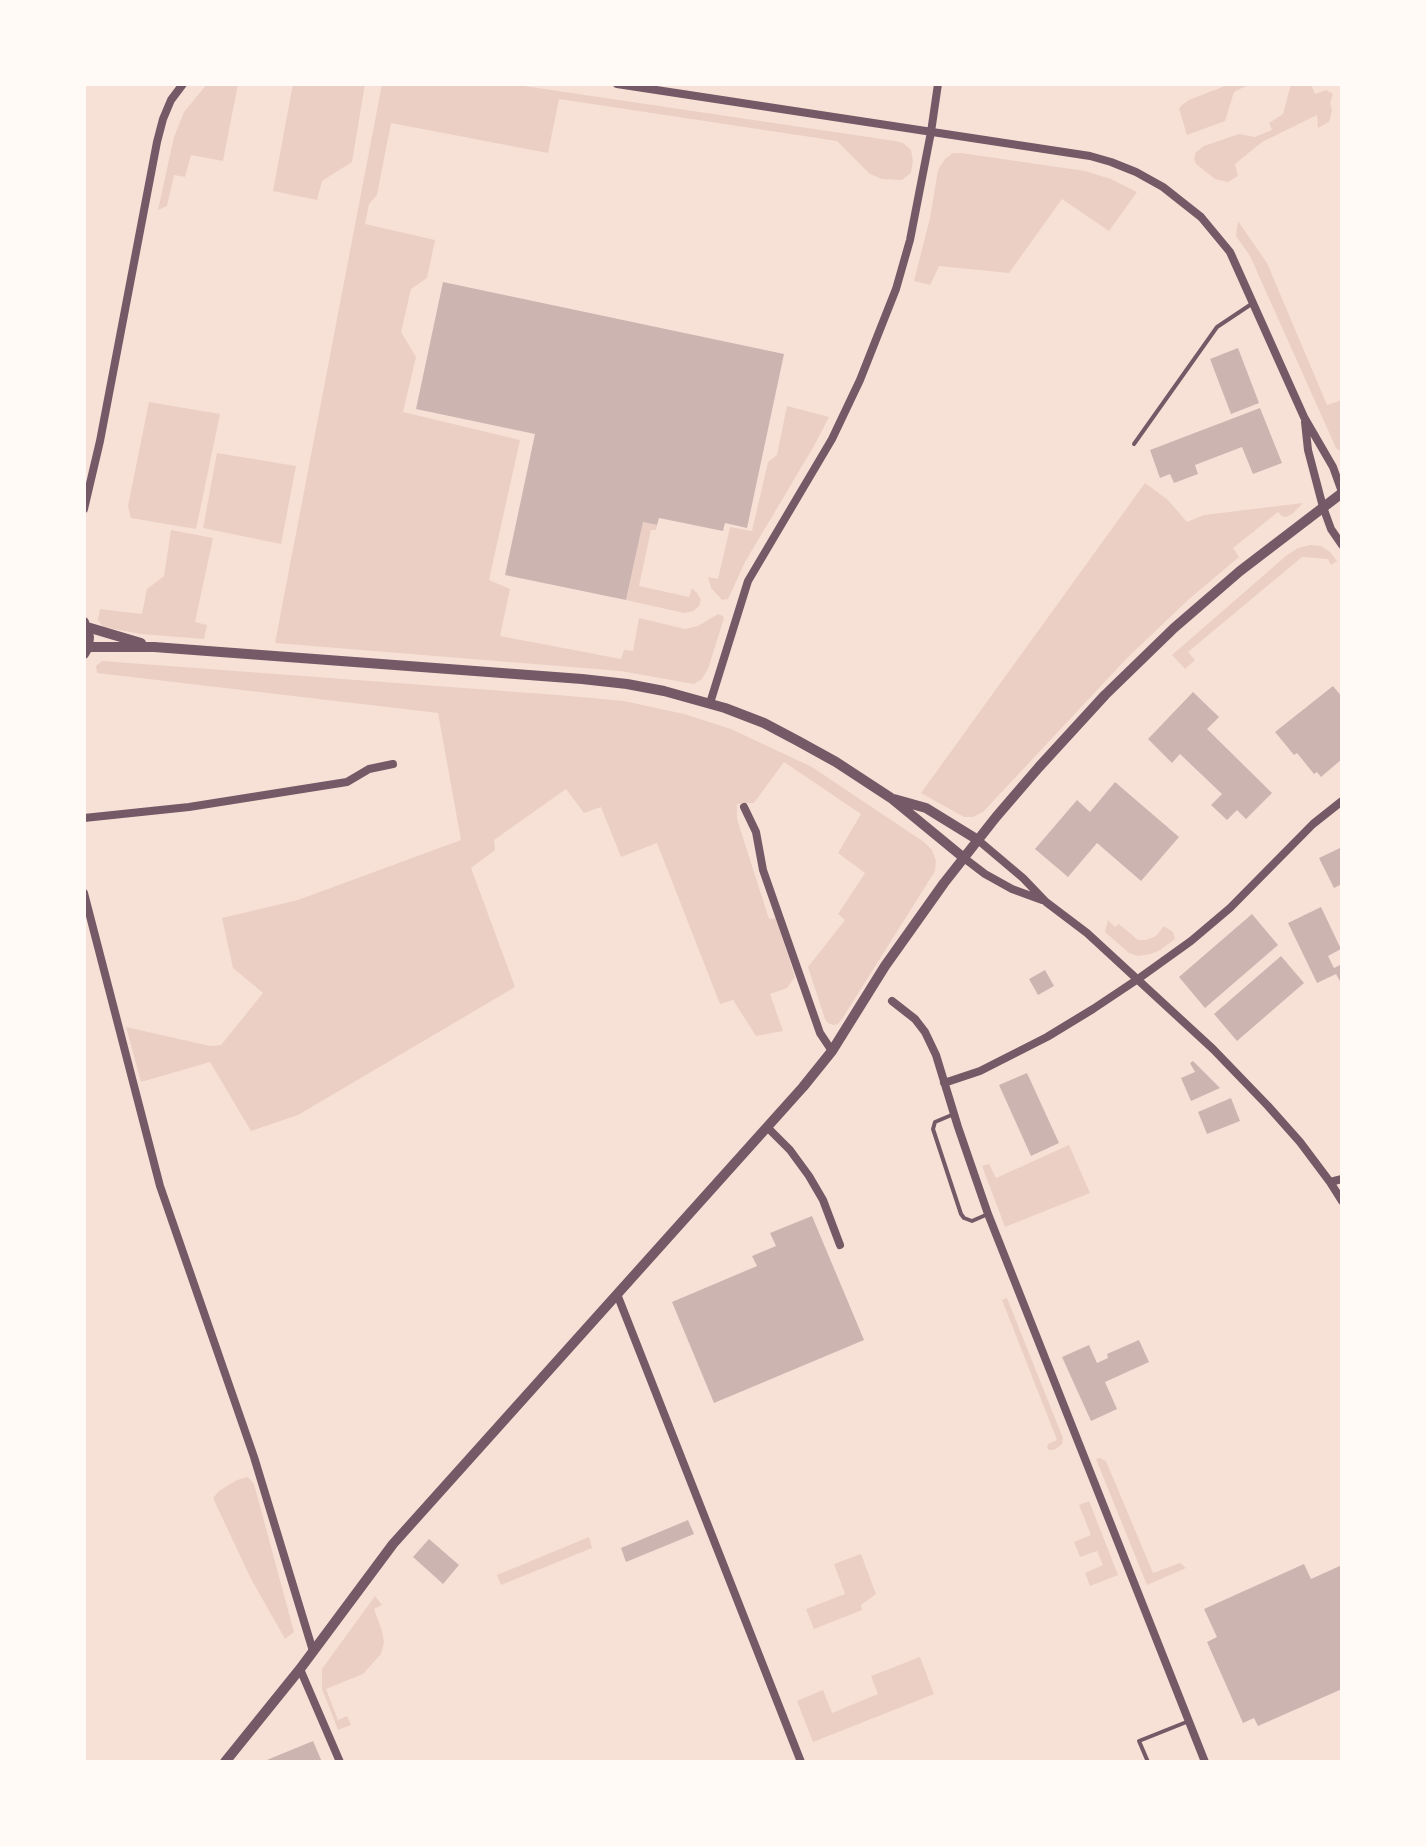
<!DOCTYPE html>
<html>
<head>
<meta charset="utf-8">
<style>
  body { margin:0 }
  #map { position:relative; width:1426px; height:1846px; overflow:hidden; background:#f7e1d7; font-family:"DejaVu Sans",sans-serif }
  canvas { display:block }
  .frame { position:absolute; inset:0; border:86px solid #fffaf5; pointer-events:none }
</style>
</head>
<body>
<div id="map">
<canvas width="1426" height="1846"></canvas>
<div class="frame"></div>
</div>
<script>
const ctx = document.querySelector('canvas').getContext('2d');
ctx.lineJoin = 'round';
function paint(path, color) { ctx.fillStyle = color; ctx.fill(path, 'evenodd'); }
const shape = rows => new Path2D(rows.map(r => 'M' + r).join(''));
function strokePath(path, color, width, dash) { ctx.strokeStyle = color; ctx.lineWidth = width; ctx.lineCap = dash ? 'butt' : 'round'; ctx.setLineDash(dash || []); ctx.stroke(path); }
paint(shape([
  [207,84,238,84,223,161,191,155,185,177,174,175,167,206,158,210,174,137,184,112],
  [293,84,365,84,352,162,322,181,317,200,273,191],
  [382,84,511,84,895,141,903,143,911,150,913,161,911,173,902,180,882,179,870,174,837,141,559,99,548,153,391,123,377,195,369,204,365,224,435,240,427,278,411,289,401,332,416,357,403,412,520,440,489,580,510,589,500,636,621,659,624,650,633,651,639,618,685,629,698,626,718,614,723,616,724,618,708,669,702,679,694,684,620,671,275,643],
  [1230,84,1250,84,1234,92,1225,121,1187,135,1179,109,1182,105,1189,100],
  [1291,84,1311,84,1315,94,1326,90,1333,94,1330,103,1332,110,1329,122,1318,128,1317,115,1262,142,1235,164,1238,176,1228,182,1215,179,1196,164,1194,159,1196,152,1204,146,1239,134,1255,137,1272,130,1269,123,1283,114],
  [953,153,961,153,1085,171,1111,179,1137,192,1109,231,1062,199,1009,273,939,266,930,285,914,281,930,218,938,170,945,159],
  [1238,221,1267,263,1327,405,1342,400,1342,453,1336,448,1250,256,1236,236],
  [149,402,220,414,196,529,131,518,128,506],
  [787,406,829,417,814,446,745,562,728,599,722,600,711,588,708,577,718,579,730,527,752,531,768,462,777,455],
  [217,453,296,466,281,544,203,528],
  [1145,483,1168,500,1187,522,1204,515,1303,503,1292,514,1286,517,1282,516,1278,512,1233,548,1239,557,1188,600,1127,658,983,812,973,817,964,817,921,793],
  [643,522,657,525,656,530,651,530,639,586,689,597,692,588,697,593,701,600,699,606,693,611,684,613,626,600],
  [171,530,213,538,195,622,207,625,204,639,141,634,103,627,98,620,100,609,142,614,147,589,164,576],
  [1310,545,1321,546,1330,552,1337,561,1331,565,1328,559,1302,557,1188,652,1195,660,1185,669,1172,655,1287,555,1298,548],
  [102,661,558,695,624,701,684,714,731,729,812,767,924,842,932,850,936,861,935,871,842,1019,838,1024,833,1025,828,1023,825,1019,808,967,845,920,838,914,865,873,838,853,861,814,784,762,754,803,737,804,737,819,769,919,776,918,795,977,787,988,770,994,783,1031,756,1036,733,1000,720,1004,657,843,621,857,601,807,584,813,566,789,494,840,495,850,471,868,515,987,298,1115,251,1131,210,1062,141,1082,126,1027,210,1046,221,1045,263,993,233,968,222,918,298,900,461,840,438,713,97,673,96,666],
  [1108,920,1115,927,1119,924,1138,940,1146,940,1156,936,1164,926,1173,932,1175,939,1160,950,1151,954,1138,956,1129,953,1105,932],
  [1069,1145,1090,1193,1005,1227,982,1166,989,1164,996,1178],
  [1007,1298,1063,1438,1062,1444,1054,1450,1049,1450,1047,1448,1048,1444,1057,1440,1002,1300],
  [1100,1458,1106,1461,1153,1573,1180,1563,1186,1568,1147,1585,1096,1459],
  [248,1477,254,1484,294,1632,285,1639,250,1577,213,1498,219,1491,237,1480],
  [1089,1501,1118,1575,1090,1586,1085,1573,1103,1565,1097,1551,1080,1557,1074,1542,1091,1535,1079,1505],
  [589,1537,592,1548,501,1585,497,1575],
  [861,1554,876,1594,861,1605,862,1610,814,1629,806,1609,845,1594,834,1564],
  [375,1596,382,1605,374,1609,382,1631,384,1642,381,1654,363,1674,326,1689,338,1720,347,1716,351,1725,338,1730,322,1689,322,1669],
  [920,1657,934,1694,813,1742,797,1701,823,1690,832,1713,878,1694,871,1676]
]), '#ebcfc5');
paint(shape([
  [443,282,784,354,747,528,725,523,723,531,659,518,657,525,643,522,626,600,505,575,535,434,416,409],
  [1238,348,1259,403,1231,414,1210,359],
  [1260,408,1282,463,1253,474,1242,447,1195,465,1198,474,1174,483,1170,474,1160,478,1150,450],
  [1333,686,1342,697,1342,759,1321,777,1317,772,1314,774,1297,753,1294,755,1275,732],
  [1193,692,1219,717,1207,729,1272,793,1246,819,1237,810,1227,820,1211,805,1222,794,1180,754,1172,763,1148,739],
  [1115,782,1179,837,1141,881,1097,843,1068,877,1035,849,1077,800,1090,812],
  [1342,847,1342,884,1334,888,1319,858],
  [1321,907,1341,949,1328,956,1334,968,1342,964,1342,985,1336,974,1317,983,1288,923],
  [1252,914,1278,945,1205,1008,1179,977],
  [1281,956,1304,983,1237,1041,1214,1014],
  [1045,970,1054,986,1038,995,1029,979],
  [1193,1061,1220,1088,1191,1101,1181,1078,1195,1072,1190,1063],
  [1027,1073,1059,1143,1031,1156,999,1085],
  [1231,1098,1240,1121,1207,1134,1198,1112],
  [812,1216,864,1340,714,1403,672,1302,757,1266,752,1256,776,1246,770,1233],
  [1139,1340,1149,1362,1105,1382,1117,1409,1091,1421,1062,1357,1089,1345,1097,1363,1108,1358,1107,1354],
  [688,1520,694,1534,626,1562,621,1548],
  [429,1539,459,1565,443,1584,413,1557],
  [1304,1564,1311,1579,1342,1565,1342,1689,1258,1726,1254,1718,1243,1723,1207,1642,1217,1637,1204,1609],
  [313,1741,322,1762,262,1762]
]), '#ccb4b1');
strokePath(shape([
  [1134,444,1217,327,1253,303],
  [954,1114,935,1122,933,1129,961,1214,964,1218,972,1221,988,1214],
  [1148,1762,1139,1741,1189,1721]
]), '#755966', 4);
strokePath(shape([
  [617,84,1090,156,1111,162,1136,172,1163,187,1201,217,1230,252,1304,417,1333,467,1342,492],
  [1305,422,1308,450,1323,507,1331,529,1342,545],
  [84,509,100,441,157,142,163,119,171,100,183,84],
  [710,703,748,581,832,439,860,380,896,289,910,240,931,132,938,84],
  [744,807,756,832,763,870,820,1033,832,1051],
  [84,818,189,807,347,782,369,769,393,764],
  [978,840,1023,878,1046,902,1087,933,1213,1049,1268,1106,1300,1142,1330,1182,1342,1201],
  [964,858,985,874,1012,889,1042,900],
  [84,893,160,1186,254,1457,313,1651],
  [892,1001,915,1019,925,1032,936,1055,958,1127,988,1214,1205,1762],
  [944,1083,980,1071,1047,1037,1093,1009,1138,979,1191,941,1230,908,1313,824,1342,801],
  [767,1127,790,1150,809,1176,823,1200,840,1245],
  [1330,1182,1342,1179],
  [617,1294,801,1762],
  [300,1669,340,1762]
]), '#755966', 8);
strokePath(shape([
  [87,627,141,643],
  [88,647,154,647,582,679,627,684,664,691,725,708,764,723,798,741,836,762,891,798,964,858],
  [84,654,88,647,89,637,84,622],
  [894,799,926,808,978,840],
  [225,1762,300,1669,393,1544,803,1087,832,1051,885,966,944,883,996,817,1039,767,1105,695,1174,628,1240,571,1342,493]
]), '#755966', 10);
</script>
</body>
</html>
